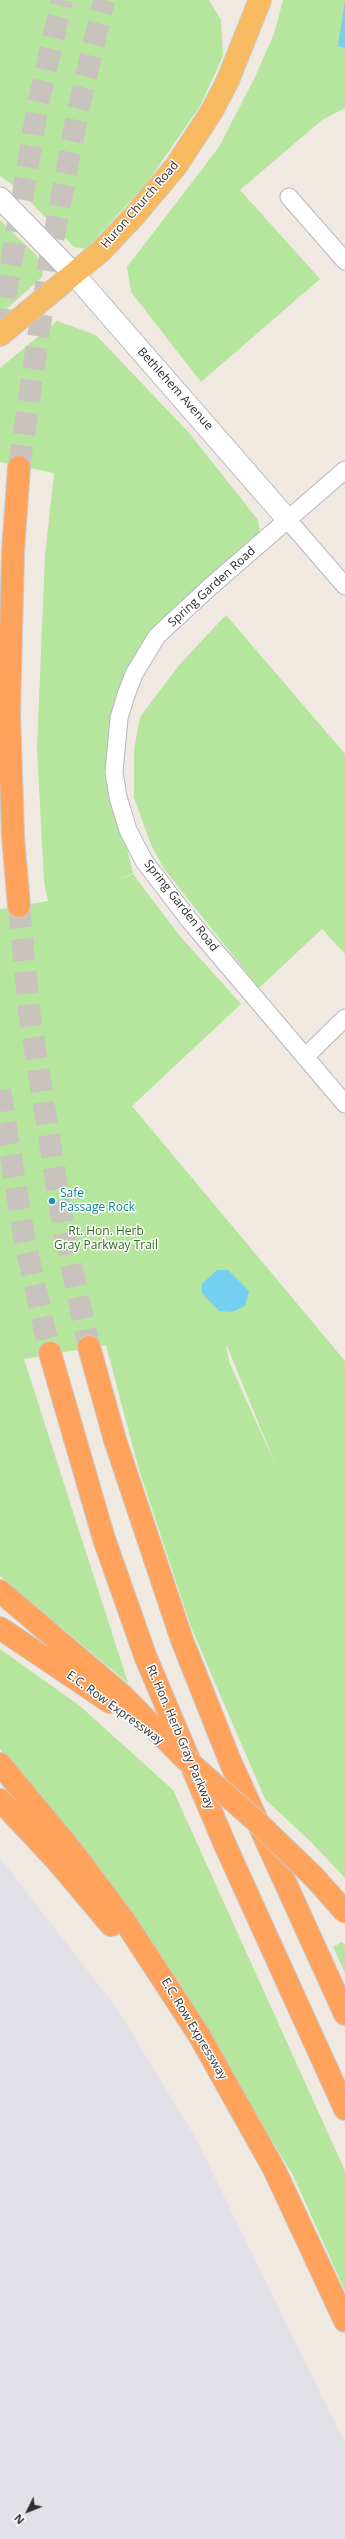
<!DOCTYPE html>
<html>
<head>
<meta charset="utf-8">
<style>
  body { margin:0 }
  #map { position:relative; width:345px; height:2539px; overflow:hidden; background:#efe9e1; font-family:"Open Sans",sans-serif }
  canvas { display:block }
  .north { position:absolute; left:8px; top:2491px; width:40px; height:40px; -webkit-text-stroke:3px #fff; paint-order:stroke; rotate:227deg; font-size:11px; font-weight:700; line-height:16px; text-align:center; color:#2e2e2e }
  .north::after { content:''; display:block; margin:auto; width:14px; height:18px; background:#2e2e2e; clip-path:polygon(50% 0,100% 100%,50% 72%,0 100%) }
</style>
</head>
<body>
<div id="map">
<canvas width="345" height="2539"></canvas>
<div class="north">N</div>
</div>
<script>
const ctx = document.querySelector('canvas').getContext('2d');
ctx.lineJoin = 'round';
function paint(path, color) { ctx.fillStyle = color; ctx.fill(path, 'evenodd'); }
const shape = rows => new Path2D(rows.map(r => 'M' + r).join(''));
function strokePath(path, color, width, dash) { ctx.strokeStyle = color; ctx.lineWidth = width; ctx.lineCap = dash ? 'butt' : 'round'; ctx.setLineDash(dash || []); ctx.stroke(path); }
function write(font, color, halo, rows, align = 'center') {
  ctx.font = font + ' "Open Sans",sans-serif'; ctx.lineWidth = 3; ctx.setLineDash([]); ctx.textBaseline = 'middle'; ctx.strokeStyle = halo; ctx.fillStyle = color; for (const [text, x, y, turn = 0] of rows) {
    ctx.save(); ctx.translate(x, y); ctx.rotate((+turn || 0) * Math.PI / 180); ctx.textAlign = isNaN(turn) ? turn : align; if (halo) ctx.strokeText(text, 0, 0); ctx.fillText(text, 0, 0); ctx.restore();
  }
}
paint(shape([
  [0,1858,116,2007,194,2135,345,2443,345,2539,0,2539]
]), '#e3e1e8');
paint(shape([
  [0,0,209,0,221,20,223,56,200,106,146,184,86,249,74,247,16,187,0,176],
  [283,0,345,0,345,108,322,120,240,190,320,279,201,382,131,292,127,267,219,147,255,77,274,34],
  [0,220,37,256,44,266,42,277,0,315],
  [57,321,96,335,190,434,258,520,260,533,157,626,131,661,115,706,107,765,133,873,118,880,133,874,179,935,241,1004,132,1106,345,1361,345,1878,311,1842,265,1799,191,1627,139,1470,106,1345,24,1359,128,1683,0,1576,0,909,48,901,44,882,37,748,45,556,54,473,0,462,0,368],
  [226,1346,227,1346,276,1466,230,1364],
  [226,615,345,754,345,954,322,929,259,988,164,869,151,845,134,798,134,750,140,717,180,664],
  [0,1649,80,1706,173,1790,345,2171,345,2291,294,2177,134,1914,0,1749],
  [342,1942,345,1945,345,1973,333,1947]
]), '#b6e59e');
paint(shape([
  [345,0,345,48,338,46],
  [217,1270,228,1270,249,1291,245,1306,232,1312,219,1311,202,1293,202,1284]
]), '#75cff0');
strokePath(shape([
  [0,330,38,105,62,0],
  [19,467,50,257,78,111,104,0],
  [19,906,29,1011,64,1231,89,1347],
  [0,1090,24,1237,50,1353]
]), '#c8c4bd', 22, [22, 11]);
const minor = shape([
  [289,197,345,261],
  [345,470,211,586,157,636,134,674,126,695,119,718,114,772,118,797,128,830,144,861,190,921,345,1104],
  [288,520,345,586],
  [305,1057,345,1018]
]);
const tertiary = shape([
  [0,198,73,273,288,520]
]);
const trunk = shape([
  [0,335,101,251,134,216,176,166,212,111,228,80,260,0]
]);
const motorway = shape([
  [19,906,13,837,9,713,13,552,19,467],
  [89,1347,115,1440,182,1640,230,1761,345,2014],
  [50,1353,104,1539,146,1658,226,1847,345,2109],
  [0,1591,122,1695,182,1756],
  [0,1628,110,1702],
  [0,1764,73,1852,124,1920,199,2035,274,2169,345,2321],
  [0,1800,57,1861,111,1925]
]);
strokePath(minor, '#b4b7c1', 19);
strokePath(tertiary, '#b4b7c1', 23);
strokePath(trunk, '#c9c9c9', 24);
strokePath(motorway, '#c9c9c9', 24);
strokePath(minor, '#fff', 17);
strokePath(tertiary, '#fff', 21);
strokePath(trunk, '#f8ba60', 22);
strokePath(motorway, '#ffa35c', 22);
const motorwayBridge = shape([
  [182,1756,256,1821,315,1878,345,1912]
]);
strokePath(motorwayBridge, '#c9c9c9', 24, []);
strokePath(motorwayBridge, '#ffa35c', 22);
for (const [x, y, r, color] of [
  [52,1201,4,"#0f9aa8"]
]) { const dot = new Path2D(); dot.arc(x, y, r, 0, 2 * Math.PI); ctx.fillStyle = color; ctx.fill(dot); strokePath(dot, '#fff', 1.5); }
write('12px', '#2e2e2e', '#fff', [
  ["Huron Church Road",140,205,-49],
  ["Bethlehem Avenue",175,389,48],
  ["Spring Garden Road",212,587,-42],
  ["Spring Garden Road",181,906,52],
  ["E.C. Row Expressway",115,1708,36],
  ["Rt. Hon. Herb Gray Parkway",180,1737,67],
  ["E.C. Row Expressway",194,2029,59]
]);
write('12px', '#0d838f', '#fff', [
  ["Safe",60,1194],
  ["Passage Rock",60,1208]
], 'left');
write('12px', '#2c6e1b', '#fff', [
  ["Rt. Hon. Herb",106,1232],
  ["Gray Parkway Trail",106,1246]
]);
</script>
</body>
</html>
